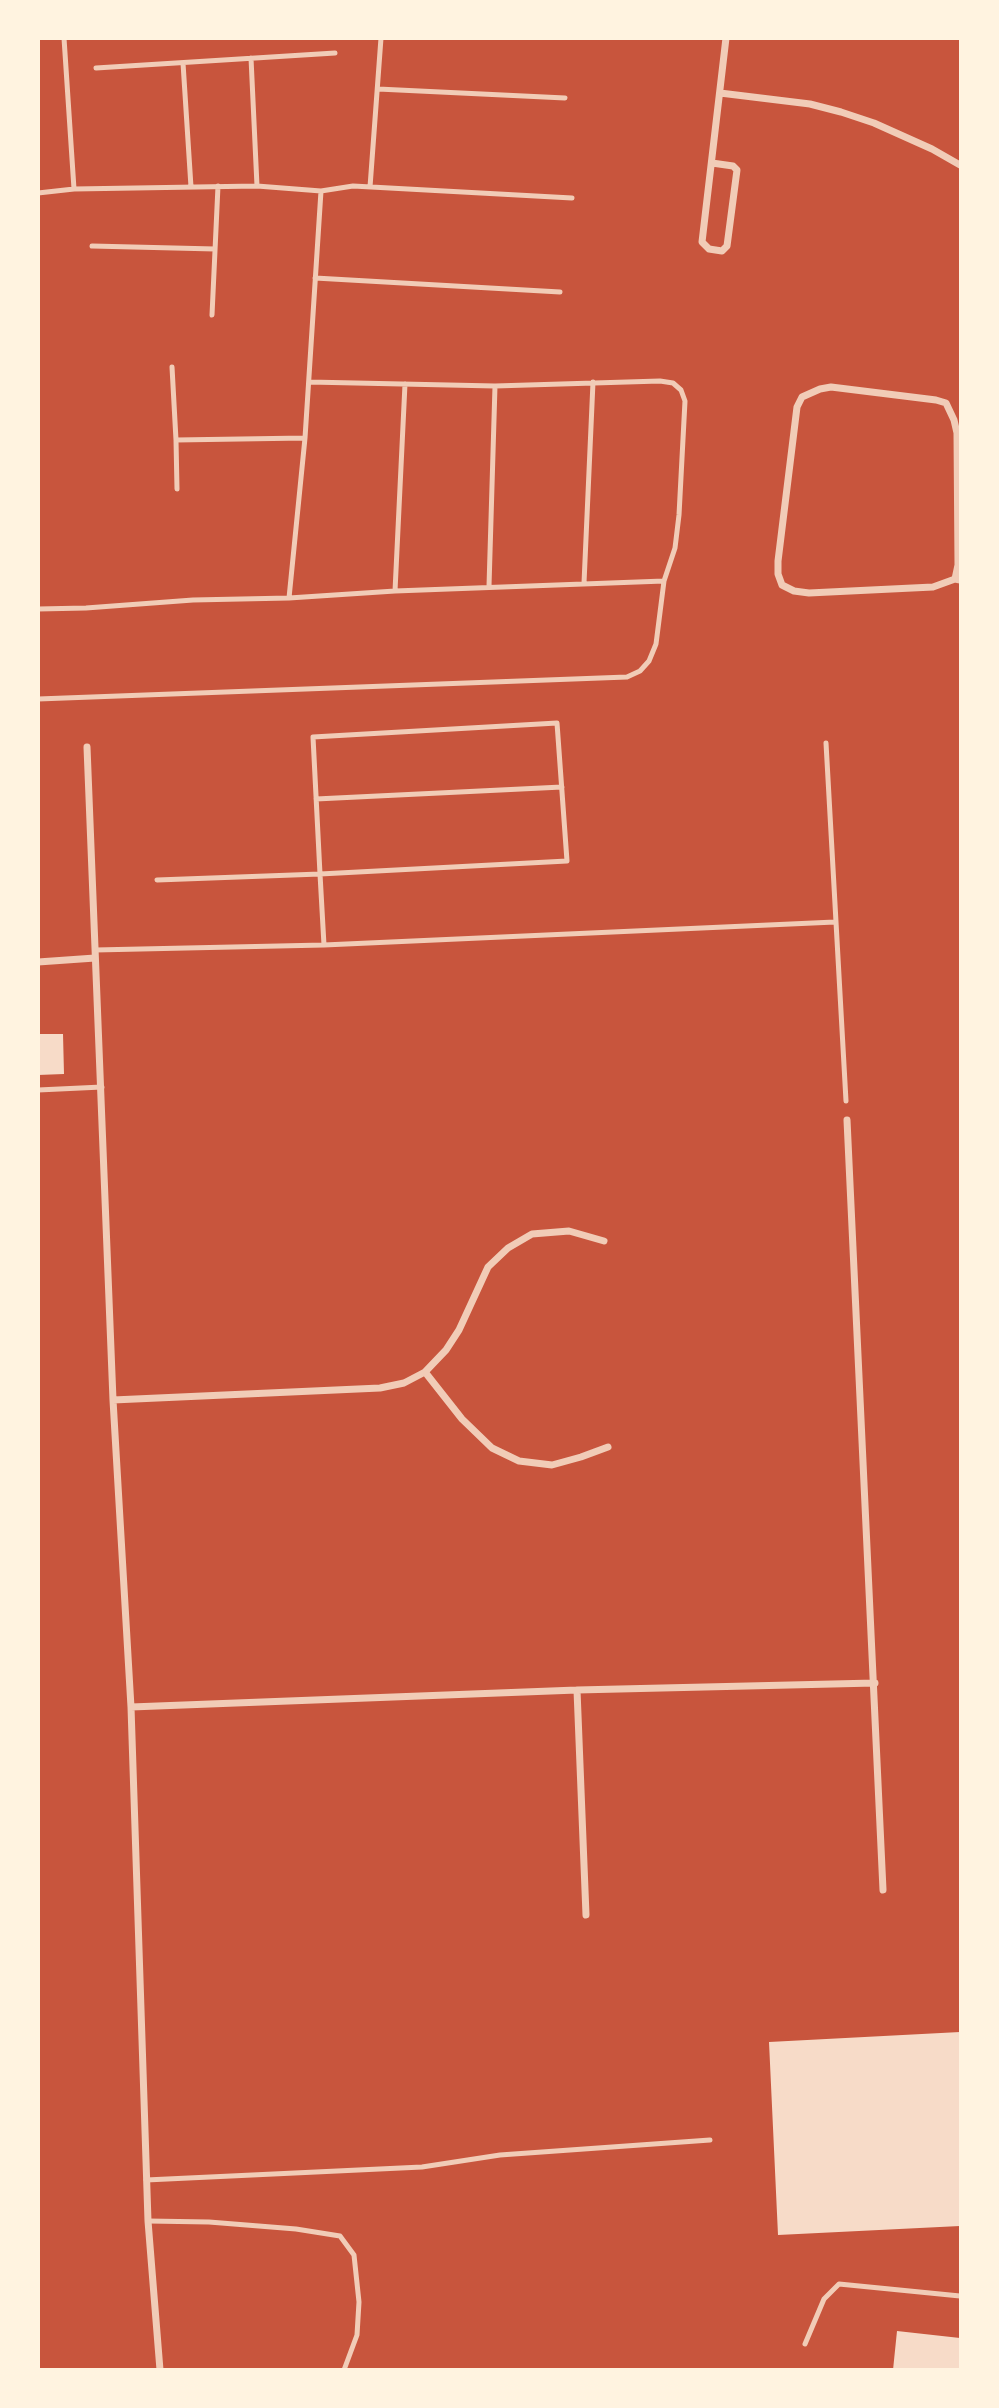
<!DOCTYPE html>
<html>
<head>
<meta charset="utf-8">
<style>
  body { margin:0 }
  #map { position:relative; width:999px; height:2408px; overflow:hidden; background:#c8553d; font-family:"Fira Sans Condensed",sans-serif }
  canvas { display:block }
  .frame { position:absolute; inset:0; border:40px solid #fff3e0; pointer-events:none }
</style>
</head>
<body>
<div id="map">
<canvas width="999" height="2408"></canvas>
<div class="frame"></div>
</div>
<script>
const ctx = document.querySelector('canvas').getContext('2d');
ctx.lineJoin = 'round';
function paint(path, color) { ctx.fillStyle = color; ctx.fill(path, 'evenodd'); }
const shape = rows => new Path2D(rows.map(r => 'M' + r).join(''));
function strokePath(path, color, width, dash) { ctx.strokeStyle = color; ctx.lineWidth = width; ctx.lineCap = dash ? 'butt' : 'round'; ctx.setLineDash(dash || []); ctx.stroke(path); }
paint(shape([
  [38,1034,63,1034,64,1074,38,1075],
  [960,2032,960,2226,778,2235,769,2042],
  [897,2331,960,2338,960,2370,893,2370]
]), '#f7dbc8');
strokePath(shape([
  [64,38,74,189],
  [251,58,257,186],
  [183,63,191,187],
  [96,68,335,53],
  [378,89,565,98],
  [370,187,381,38],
  [38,193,74,189,257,186,321,191,353,186,572,198],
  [92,246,215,249],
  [315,278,560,292],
  [212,315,218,186],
  [172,367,176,440,305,438],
  [176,440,177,489],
  [584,583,593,382],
  [489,586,495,386],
  [395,591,405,384],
  [289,598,305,438,321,191],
  [38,609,86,608,193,600,289,598,395,591,664,581],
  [38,699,627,677,640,671,649,661,656,644,664,581,675,548,679,515,685,401,681,390,673,383,660,381,495,386,309,382],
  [826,743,846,1101],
  [316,799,562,787],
  [157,880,320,874,567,861,557,723,313,737,320,874,324,945],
  [95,950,324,945,835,922],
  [38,1090,102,1087],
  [146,2180,422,2167,500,2155,710,2140],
  [148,2221,209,2222,296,2229,340,2236,354,2255,359,2302,357,2335,344,2370],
  [805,2344,824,2299,839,2284,960,2296]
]), '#f1ccb7', 5);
strokePath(shape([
  [720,93,810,104,841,112,874,123,932,149,960,165],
  [712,163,733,166,737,170,727,246,722,251,709,249,702,242,726,38],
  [955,579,958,565,957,433,954,420,946,403,936,400,831,387,820,389,802,397,797,407,778,561,778,574,782,585,794,591,809,593,933,587,955,579,960,580],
  [87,747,113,1400,131,1707,148,2221,160,2370],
  [38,962,95,958],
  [847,1120,883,1890],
  [425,1372,462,1419,492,1448,519,1461,552,1465,581,1457,608,1447],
  [113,1400,380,1388,404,1383,425,1372,446,1350,459,1330,488,1267,508,1248,532,1234,569,1231,604,1241],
  [577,1690,586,1915],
  [131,1707,577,1690,875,1683]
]), '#f1ccb7', 7);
</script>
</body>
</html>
